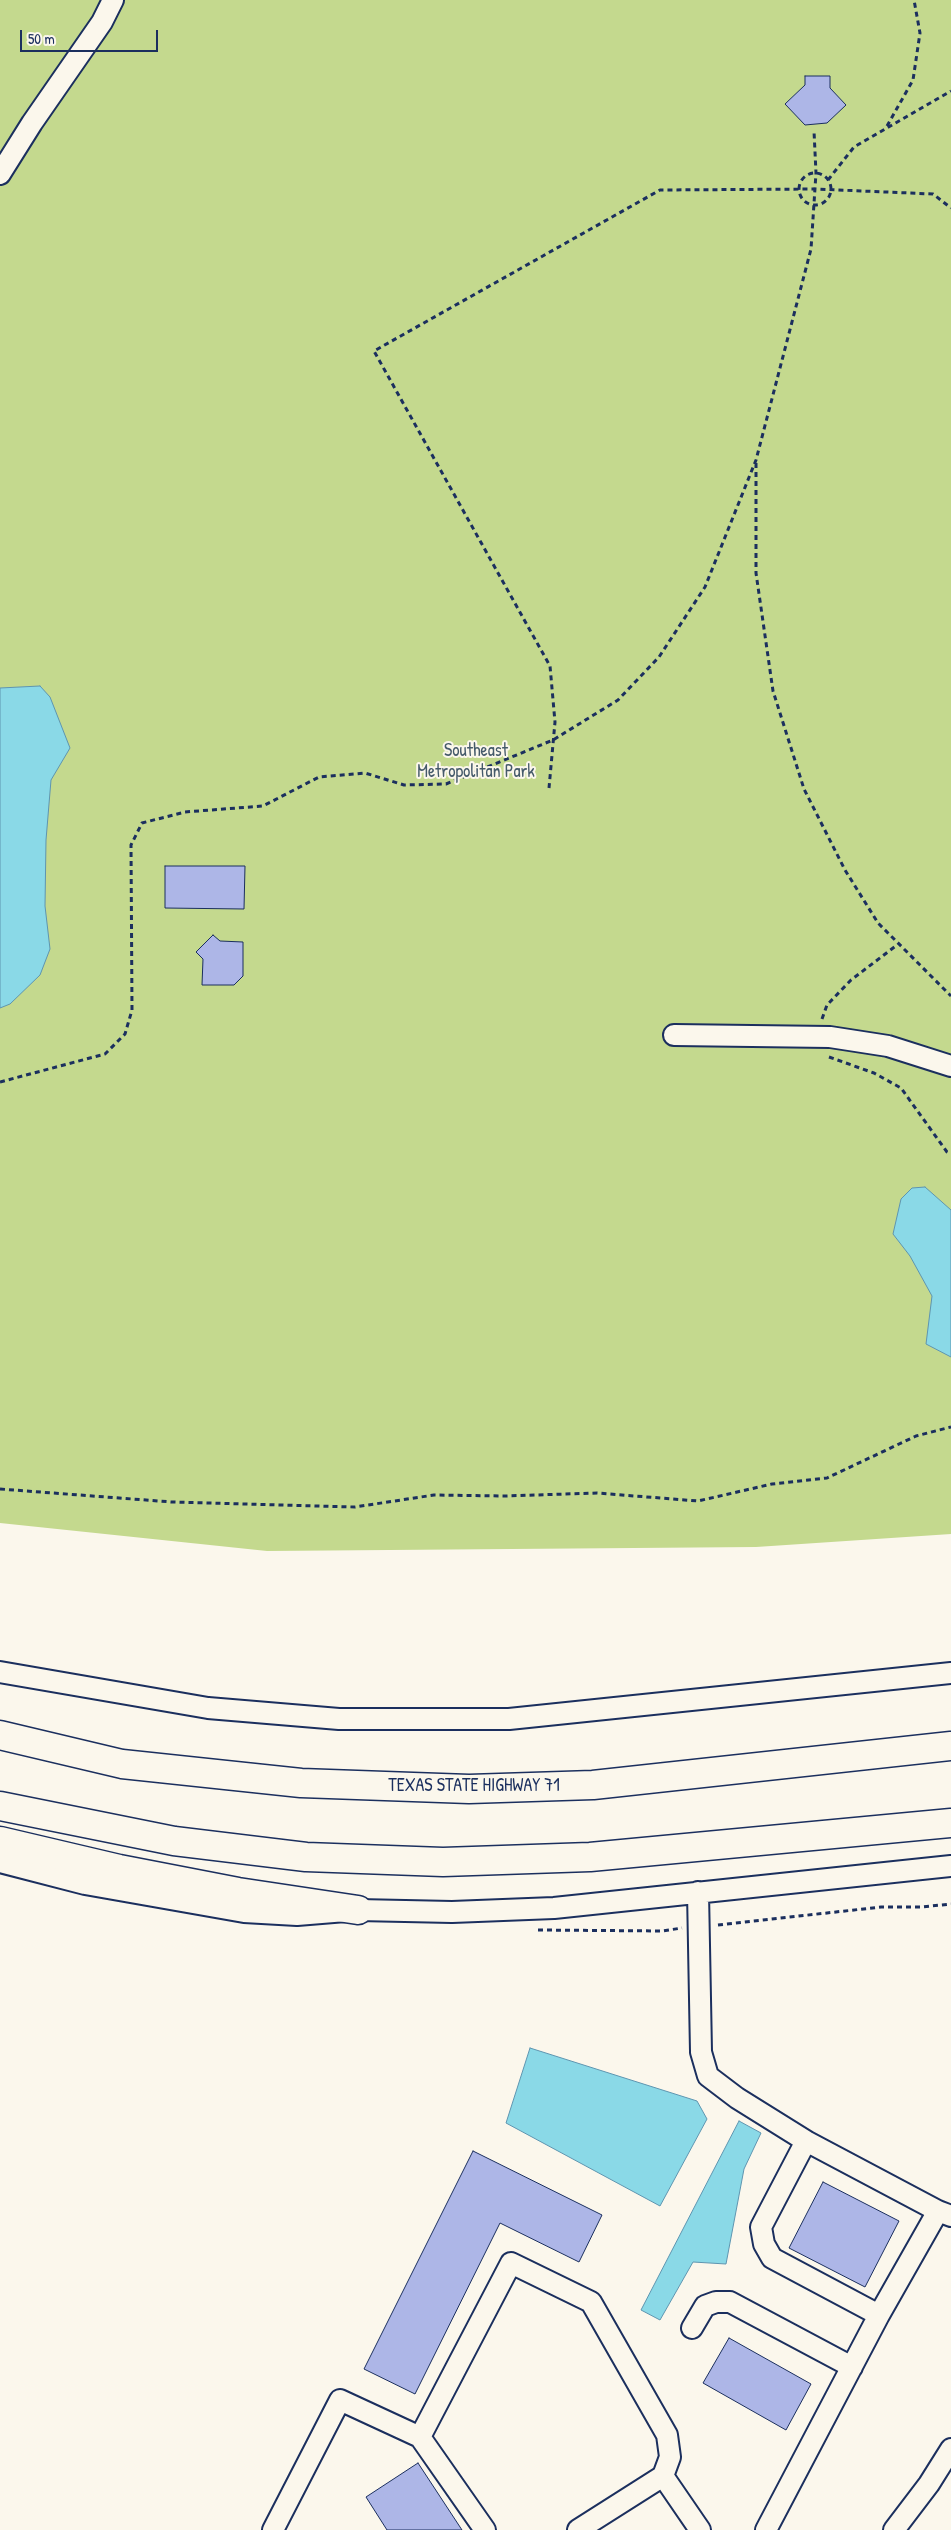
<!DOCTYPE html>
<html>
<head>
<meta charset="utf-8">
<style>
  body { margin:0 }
  #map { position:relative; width:951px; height:2530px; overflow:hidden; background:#fbf7ec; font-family:"Patrick Hand",sans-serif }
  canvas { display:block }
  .scale { position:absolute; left:20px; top:30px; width:138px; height:22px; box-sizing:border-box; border:2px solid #1b2f5e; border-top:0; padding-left:6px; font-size:15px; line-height:18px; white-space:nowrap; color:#1b2f5e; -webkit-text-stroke:4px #fbf7ec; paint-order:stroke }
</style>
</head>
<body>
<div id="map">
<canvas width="951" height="2530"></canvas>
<div class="scale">50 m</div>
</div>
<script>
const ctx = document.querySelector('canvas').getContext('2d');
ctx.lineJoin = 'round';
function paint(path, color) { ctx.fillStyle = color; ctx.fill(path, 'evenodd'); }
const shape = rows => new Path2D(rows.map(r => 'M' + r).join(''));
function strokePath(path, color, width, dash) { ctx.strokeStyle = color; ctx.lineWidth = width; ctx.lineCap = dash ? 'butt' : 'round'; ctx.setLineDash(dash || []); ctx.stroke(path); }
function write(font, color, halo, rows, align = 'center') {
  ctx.font = font + ' "Patrick Hand",sans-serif'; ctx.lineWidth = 4; ctx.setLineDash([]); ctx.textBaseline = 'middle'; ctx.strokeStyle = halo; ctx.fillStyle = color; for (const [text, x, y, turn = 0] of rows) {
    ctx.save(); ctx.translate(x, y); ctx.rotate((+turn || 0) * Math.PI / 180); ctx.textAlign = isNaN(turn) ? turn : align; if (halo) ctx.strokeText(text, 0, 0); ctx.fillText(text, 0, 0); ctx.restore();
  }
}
paint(shape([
  [0,0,951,0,951,1534,756,1547,267,1551,0,1523]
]), '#c4d98e');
const water = shape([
  [40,686,50,697,70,748,51,780,46,840,45,906,50,949,40,975,10,1004,0,1008,0,688,40,686],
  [925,1187,951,1210,951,1357,926,1344,932,1296,910,1256,893,1234,901,1199,912,1188,925,1187],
  [530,2048,697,2101,707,2119,660,2206,506,2123,530,2048],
  [739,2121,761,2133,744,2169,726,2264,693,2262,660,2320,641,2310,739,2121]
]);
paint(water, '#8ad9e7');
strokePath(water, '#5e95b0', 1);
const building = shape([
  [805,76,830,76,830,88,846,105,827,123,805,125,785,104,805,85,805,76],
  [165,866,245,866,244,909,165,908,165,866],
  [213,935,220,941,243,942,243,976,234,985,202,985,203,959,196,952,213,935],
  [473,2151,602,2215,579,2262,500,2223,415,2394,364,2369,473,2151],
  [823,2182,899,2221,865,2287,789,2248,823,2182],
  [729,2338,811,2384,786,2430,703,2383,729,2338],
  [418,2463,462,2530,387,2530,366,2497,418,2463]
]);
paint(building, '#adb6e7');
strokePath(building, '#1b2f5e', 1);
const minor = shape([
  [0,174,32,123,102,22,113,0],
  [674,1035,830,1037,888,1046,951,1066],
  [0,1672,208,1708,339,1719,509,1719,951,1673],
  [0,1862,85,1884,244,1912,297,1915,358,1910,452,1912,554,1908,951,1866],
  [698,1892,701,2052,708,2076,737,2098,806,2141,938,2211,951,2216],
  [806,2141,761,2227,764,2244,772,2258,879,2315,938,2211],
  [692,2328,705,2306,716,2302,730,2302,852,2367],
  [420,2437,485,2530],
  [273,2530,340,2400,420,2437,511,2263,591,2302,667,2435,670,2457,663,2476,700,2530],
  [578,2530,663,2476],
  [766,2530,879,2315],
  [894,2530,929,2484,951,2449]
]);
const highway = shape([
  [0,1735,122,1764,301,1783,469,1789,593,1785,951,1746],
  [0,1806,174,1841,306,1857,443,1862,590,1857,951,1823],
  [0,1841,119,1869,238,1892,358,1910]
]);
strokePath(minor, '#1b2f5e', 24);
strokePath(highway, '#1b2f5e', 31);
strokePath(shape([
  [887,126,913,80,920,33,914,0],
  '799 189a16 16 0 1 1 32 0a16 16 0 1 1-32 0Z',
  [828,180,854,147,951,91],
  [756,463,756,573,773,691,804,789,845,870,878,923,951,996],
  [549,788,555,722,550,666,374,351,660,190,815,189,933,194,951,208],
  [822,1019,827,1005,851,980,897,945],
  [829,1057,874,1073,901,1088,947,1152,951,1154],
  [0,1082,105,1054,125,1034,132,1010,131,845,142,823,185,812,263,806,319,777,365,773,404,785,446,784,553,740,618,700,659,657,705,587,756,460,811,249,816,173,814,131],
  [0,1489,172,1502,355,1507,434,1495,504,1496,597,1493,698,1501,772,1484,827,1478,916,1436,951,1427],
  [718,1925,881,1907,921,1907,951,1904],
  [538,1930,662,1931,682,1928]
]), '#1b2f5e', 3, [5, 4]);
strokePath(minor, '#fbf7ec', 20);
strokePath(highway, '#fbf7ec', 28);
write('18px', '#455a6a', '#fbf7ec', [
  ["Southeast",476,751],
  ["Metropolitan Park",476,772]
]);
write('18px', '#1b2f5e', '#fbf7ec', [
  ["TEXAS STATE HIGHWAY 71",474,1786]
]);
</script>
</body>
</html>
